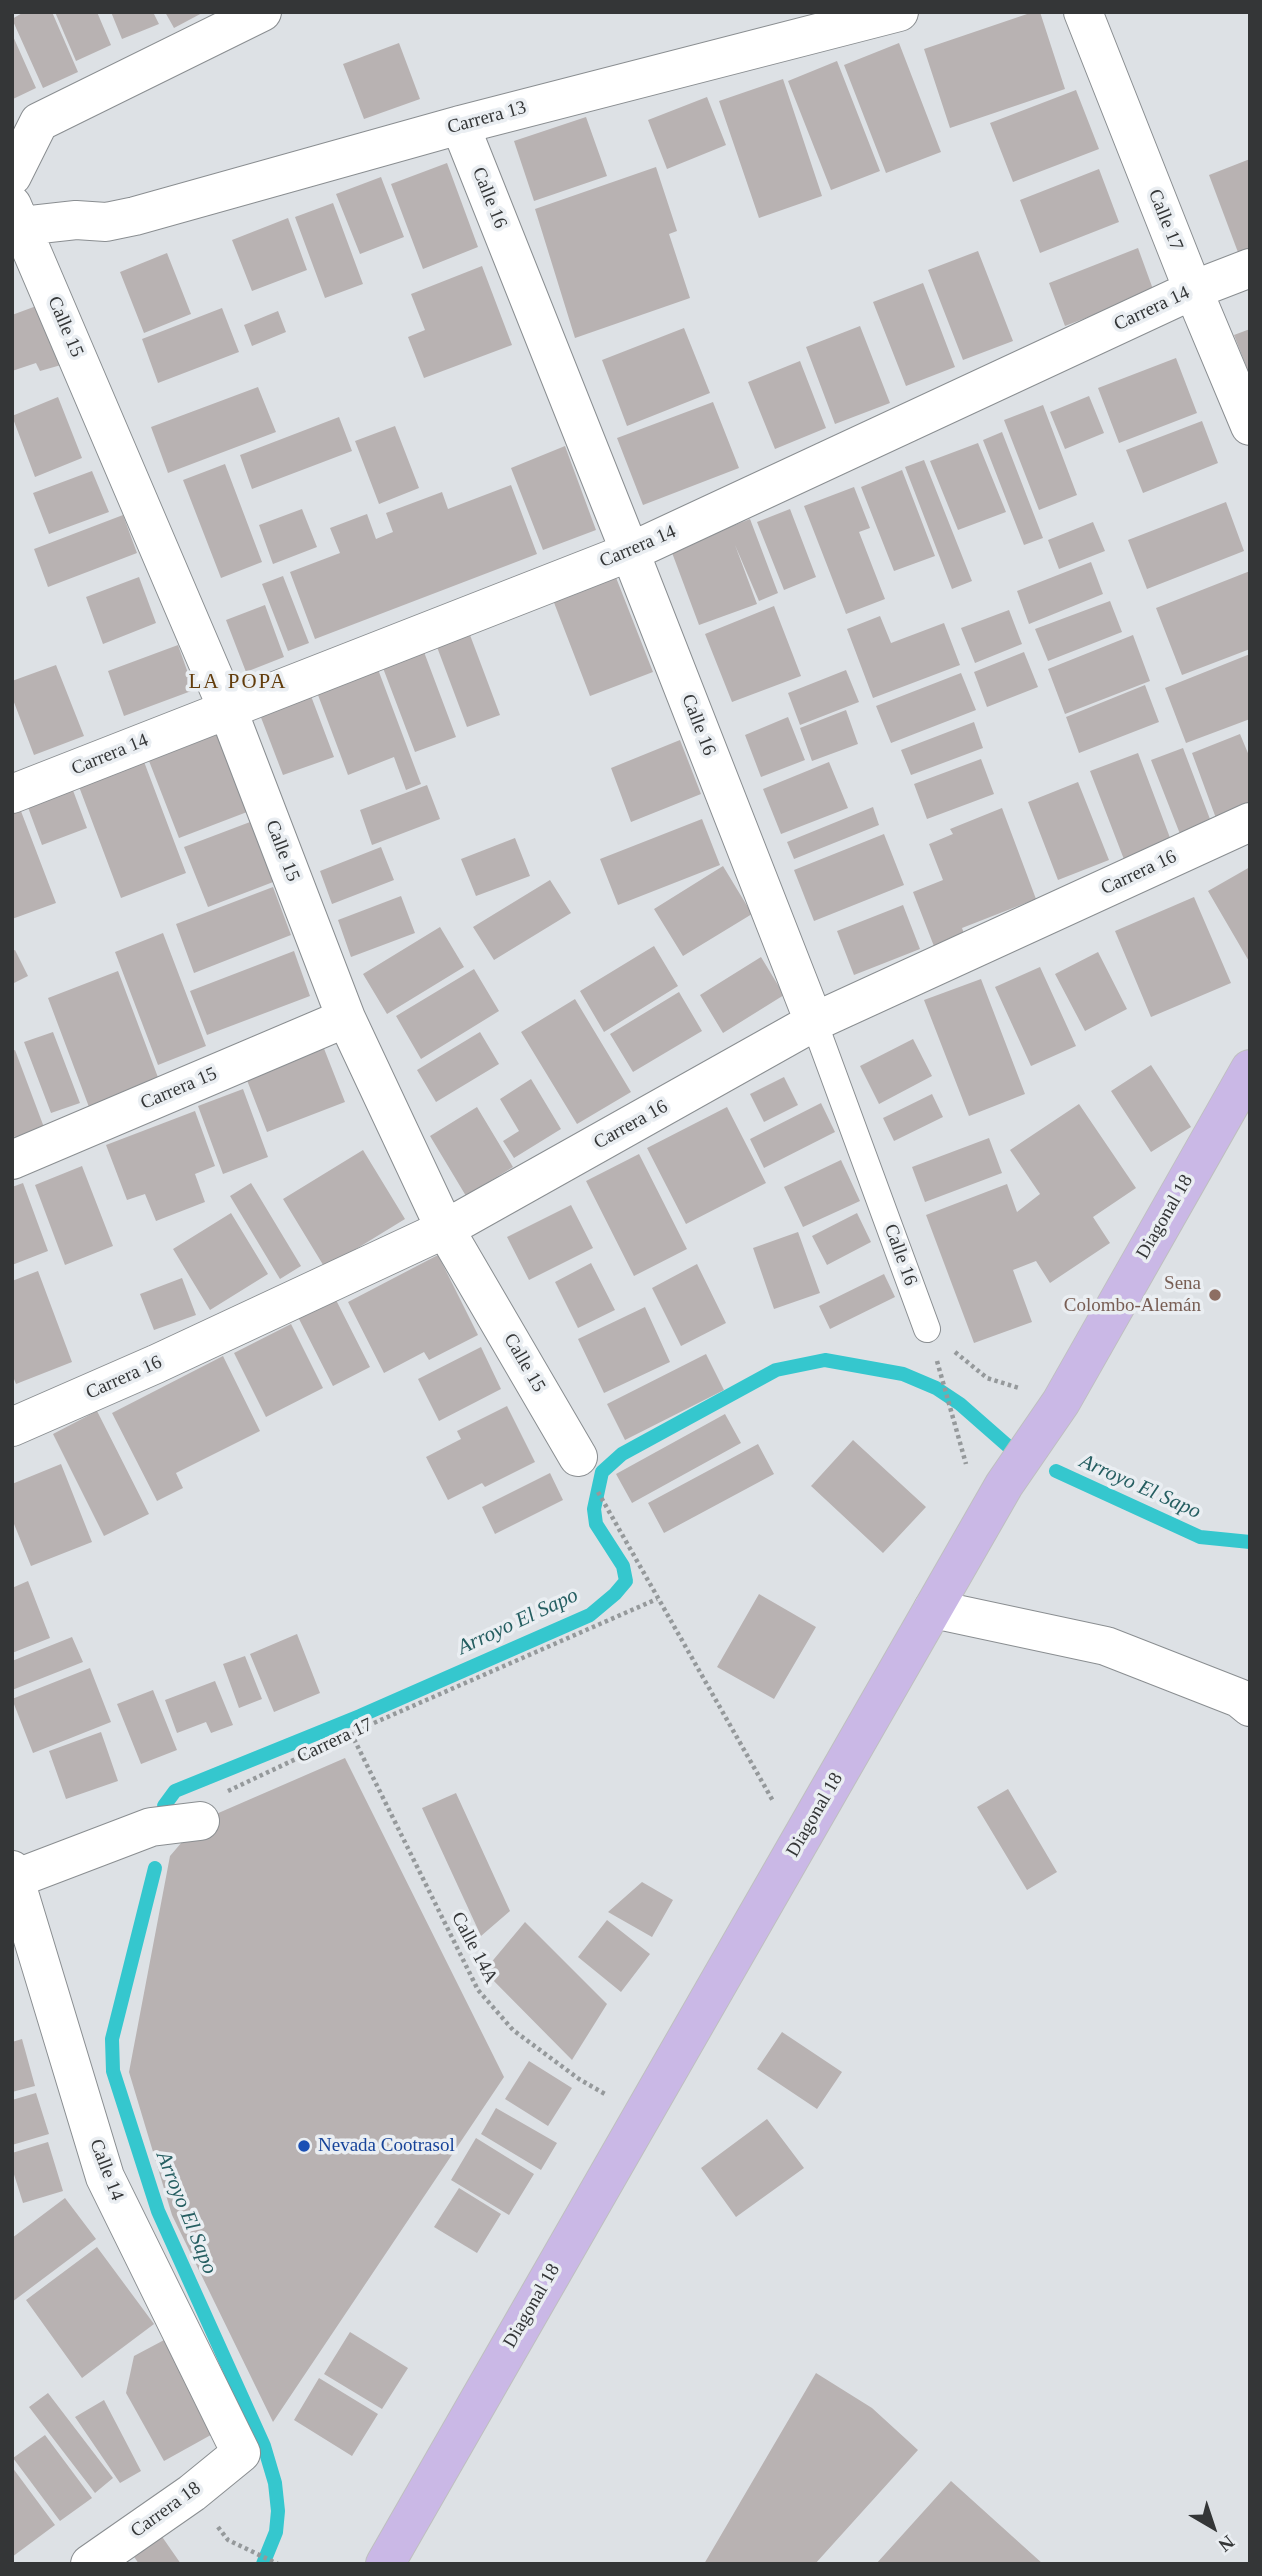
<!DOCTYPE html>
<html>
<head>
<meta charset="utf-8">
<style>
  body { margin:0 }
  #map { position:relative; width:1262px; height:2576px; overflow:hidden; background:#dde1e5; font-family:Georgia,serif }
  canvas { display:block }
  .frame { position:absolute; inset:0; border:14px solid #343637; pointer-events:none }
  .north { position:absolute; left:1178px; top:2492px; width:70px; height:70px; -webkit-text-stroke:5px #eaeef2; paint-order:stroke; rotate:141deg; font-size:19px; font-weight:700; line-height:28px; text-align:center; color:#343637 }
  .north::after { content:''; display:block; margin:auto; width:24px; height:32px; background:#343637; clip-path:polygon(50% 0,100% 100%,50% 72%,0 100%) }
</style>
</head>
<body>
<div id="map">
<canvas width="1262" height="2576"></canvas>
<div class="frame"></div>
<div class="north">N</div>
</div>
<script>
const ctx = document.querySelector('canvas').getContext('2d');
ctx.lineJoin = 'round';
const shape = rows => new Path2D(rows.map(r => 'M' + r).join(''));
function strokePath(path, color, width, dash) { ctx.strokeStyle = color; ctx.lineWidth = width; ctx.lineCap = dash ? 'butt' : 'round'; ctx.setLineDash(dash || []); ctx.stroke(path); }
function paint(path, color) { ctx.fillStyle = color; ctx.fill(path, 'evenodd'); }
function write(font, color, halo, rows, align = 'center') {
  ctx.font = font + ' Georgia,serif'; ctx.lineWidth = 7; ctx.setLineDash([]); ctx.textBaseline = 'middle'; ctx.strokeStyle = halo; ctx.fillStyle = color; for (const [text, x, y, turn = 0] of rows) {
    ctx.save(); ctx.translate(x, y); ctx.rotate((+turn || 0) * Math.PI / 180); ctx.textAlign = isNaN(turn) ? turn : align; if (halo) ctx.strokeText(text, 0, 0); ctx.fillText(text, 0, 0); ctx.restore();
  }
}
strokePath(shape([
  [1056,1471,1200,1537,1250,1542],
  [164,1806,175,1791,360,1716,590,1615,615,1594,626,1581,623,1566,596,1524,594,1509,602,1472,622,1454,776,1370,825,1360,903,1374,936,1388,960,1404,1009,1447],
  [155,1868,112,2039,113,2071,158,2211,264,2446,275,2483,278,2511,276,2532,263,2564]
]), '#35c7ce', 14);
paint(shape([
  [24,12,52,12,78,72,43,88,12,19],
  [55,12,97,12,111,45,76,61],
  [111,12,153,12,159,24,122,39],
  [165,12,204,12,174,28],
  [1033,12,1040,12,1065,89,950,128,924,49],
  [12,34,36,88,13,99,12,96],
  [399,43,420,99,364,119,343,64],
  [899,43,941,152,886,173,844,65],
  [837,61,880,171,831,190,788,81],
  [783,79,822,196,759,218,719,101],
  [1076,90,1099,149,1013,182,990,123],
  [707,97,726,145,667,169,648,120],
  [586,117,607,176,534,201,514,141],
  [1250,159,1250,251,1239,255,1209,175],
  [447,163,478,247,423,269,391,184],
  [656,167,677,231,669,234,690,298,575,338,535,209],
  [1099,169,1119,222,1040,253,1020,200],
  [381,177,404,237,360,254,336,194],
  [333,203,363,284,325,298,295,217],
  [288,218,307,270,252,291,232,240],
  [1138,248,1154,292,1065,326,1049,283],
  [978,251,1013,341,963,360,928,270],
  [167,253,191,314,144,333,120,272],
  [482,266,512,345,424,378,408,337,425,330,411,294],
  [923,283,955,367,906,386,873,302],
  [39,305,61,365,40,371,36,363,12,371,12,315],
  [222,308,239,352,158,383,142,339],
  [278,311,286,332,252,346,244,325],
  [860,326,890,403,835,424,806,347],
  [684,328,710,393,627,426,602,360],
  [1250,329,1250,376,1234,335],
  [1176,358,1197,413,1119,443,1098,388],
  [800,361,826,428,775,449,748,382],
  [258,387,276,432,168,473,151,427],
  [1089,396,1104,433,1065,449,1050,412],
  [58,397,82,458,35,477,12,416],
  [713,402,739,468,643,505,617,438],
  [1043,405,1077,495,1039,510,1004,420],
  [339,417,352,451,252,489,240,455],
  [1202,421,1218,463,1143,493,1126,450],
  [395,426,419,488,379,504,355,441],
  [1002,432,1043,538,1024,545,983,440],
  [978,443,1006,512,958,530,930,461],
  [565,446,596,530,543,550,511,468],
  [924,460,972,581,952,589,905,467],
  [225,464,262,562,221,578,183,480],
  [902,470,935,556,894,571,861,487],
  [92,471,109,512,49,534,33,493],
  [511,485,537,554,315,639,290,572,340,553,330,528,367,514,376,539,393,532,386,513,442,492,448,509],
  [854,487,870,528,859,532,885,599,846,614,804,506],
  [1226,502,1244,551,1147,589,1128,540],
  [302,509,317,547,273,564,259,525],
  [790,509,816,577,784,590,757,522],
  [123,515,137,553,48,587,34,549],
  [750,519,778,593,759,601,735,545,757,604,699,625,671,550],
  [1093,522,1105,551,1059,569,1048,540],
  [1091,562,1103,594,1029,624,1017,591],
  [1250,571,1250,649,1182,675,1156,608],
  [615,575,653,672,590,696,553,600],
  [283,576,309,643,288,651,262,584],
  [139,577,156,623,103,644,86,597],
  [1110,601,1122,632,1048,661,1035,629],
  [265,605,284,657,246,672,226,620],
  [774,606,801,676,732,702,705,634],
  [1009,610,1022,644,975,663,961,628],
  [880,616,891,643,944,623,960,665,873,698,847,629],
  [467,627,500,715,467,727,434,639],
  [1133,635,1150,681,1065,714,1048,669],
  [178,645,194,690,124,716,108,671],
  [424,652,456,737,415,752,383,668],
  [1024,652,1038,687,987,707,974,672],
  [1250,654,1250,719,1186,743,1165,688],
  [376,664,421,784,406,790,394,757,348,775,315,687],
  [56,665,84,736,34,755,12,697,12,681],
  [846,670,859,702,800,725,788,693],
  [961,673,976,710,891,743,876,706],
  [1145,685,1159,722,1079,753,1066,717],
  [308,688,334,757,283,775,257,707],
  [846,710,858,744,812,761,800,728],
  [788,717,805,760,761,777,745,735],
  [974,722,983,748,911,775,901,750],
  [218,734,247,812,179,838,149,761],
  [1240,734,1250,758,1250,808,1217,821,1192,753],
  [680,740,701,794,631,822,611,768],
  [1183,748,1213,827,1182,839,1151,760],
  [1138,753,1172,843,1125,862,1090,771],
  [143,759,186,873,121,898,78,784],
  [981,759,994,794,927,819,914,784],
  [829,762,848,808,781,834,763,789],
  [1078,782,1109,860,1058,880,1028,802],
  [71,785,87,828,42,845,26,802],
  [427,785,440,819,372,845,360,810],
  [19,806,56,903,12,919,12,808],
  [873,807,879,825,794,859,787,842],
  [1002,808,1036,899,962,928,967,942,937,954,913,892,943,880,929,844,953,834,950,829],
  [258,819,281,879,208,907,184,847],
  [702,819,720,865,618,905,600,859],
  [884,834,904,885,814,921,794,870],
  [515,838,530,876,476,896,461,859],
  [381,847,394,880,332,904,320,871],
  [723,866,752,914,683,956,654,909],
  [1250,867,1250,963,1208,891],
  [550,880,571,913,494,960,473,927],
  [273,887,291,935,194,973,176,924],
  [401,896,415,933,351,957,338,920],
  [1194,897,1231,983,1151,1017,1115,931],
  [903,905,920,949,854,975,837,931],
  [440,927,464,967,387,1014,363,974],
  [163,933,206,1046,158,1065,115,952],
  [654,946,678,986,604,1032,580,991],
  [15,950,28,976,12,984,12,951],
  [294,951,310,996,207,1035,190,991],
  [1098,952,1127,1009,1085,1031,1055,974],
  [761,957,784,995,723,1033,700,995],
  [1040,967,1076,1046,1031,1066,995,987],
  [474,969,499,1011,421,1059,396,1016],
  [118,971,162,1088,92,1115,48,998],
  [981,979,1025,1094,969,1116,924,1000],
  [679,992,702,1031,633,1072,610,1034],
  [575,999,631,1092,577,1124,521,1032],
  [53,1032,80,1103,51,1113,24,1042],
  [480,1032,499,1064,436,1102,417,1070],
  [913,1039,932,1076,879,1104,860,1066],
  [323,1046,345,1102,267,1132,245,1075],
  [15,1050,45,1130,16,1140,12,1132,12,1051],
  [1151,1065,1191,1127,1151,1152,1111,1091],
  [784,1077,798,1105,764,1122,750,1094],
  [531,1079,561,1129,514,1158,503,1141,519,1131,500,1099],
  [243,1089,268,1157,223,1174,198,1106],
  [932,1094,943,1117,894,1141,883,1118],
  [821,1103,835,1132,764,1168,750,1139],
  [1079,1104,1136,1188,1093,1217,1110,1243,1050,1283,1036,1261,1013,1270,1032,1322,974,1343,926,1215,1007,1184,1017,1212,1040,1194,1010,1150],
  [477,1107,513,1167,466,1196,430,1136],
  [727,1107,766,1183,686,1224,647,1148],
  [195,1111,215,1166,195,1174,205,1202,156,1221,145,1194,127,1200,106,1145],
  [989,1138,1002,1173,925,1202,912,1167],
  [363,1150,405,1219,325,1268,283,1199],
  [639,1154,687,1249,634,1276,586,1181],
  [841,1160,860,1201,803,1227,784,1187],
  [82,1166,113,1246,65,1265,35,1185],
  [23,1183,48,1251,12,1265,12,1187],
  [251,1183,301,1266,280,1279,230,1196],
  [571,1205,593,1248,529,1280,507,1237],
  [231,1213,268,1274,210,1310,173,1249],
  [857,1213,871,1242,827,1265,812,1236],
  [798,1232,820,1293,774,1309,753,1248],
  [438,1255,478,1335,429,1360,424,1352,384,1373,348,1302],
  [591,1263,615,1310,578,1328,555,1282],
  [697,1264,726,1323,681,1346,652,1288],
  [38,1271,72,1362,16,1384,12,1374,12,1281],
  [884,1274,895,1297,830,1329,819,1306],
  [182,1278,196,1315,154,1330,140,1294],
  [335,1298,370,1367,333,1386,298,1317],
  [645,1307,670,1362,604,1393,578,1339],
  [291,1324,323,1388,266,1417,234,1353],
  [481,1347,501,1389,439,1421,418,1379],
  [706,1354,724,1390,625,1440,607,1404],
  [223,1356,260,1431,176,1473,183,1488,157,1501,112,1413],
  [507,1406,535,1462,485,1487,482,1483,448,1500,426,1457,461,1439,457,1431],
  [97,1411,149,1514,104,1536,53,1434],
  [725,1414,741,1443,632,1503,616,1474],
  [853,1440,926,1507,883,1553,811,1486],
  [758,1444,774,1474,664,1533,648,1503],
  [61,1464,92,1542,31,1566,12,1519,12,1484],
  [550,1473,563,1500,495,1534,482,1507],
  [28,1581,50,1638,12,1653,12,1588],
  [759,1594,816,1627,774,1699,717,1667],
  [297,1634,320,1693,274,1712,250,1654],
  [72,1637,83,1662,12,1690,12,1661],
  [245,1656,262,1699,239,1708,223,1664],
  [90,1668,111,1722,33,1753,12,1699],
  [215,1681,233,1725,211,1733,206,1722,177,1733,165,1700],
  [153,1690,177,1750,141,1764,117,1704],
  [101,1732,118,1781,66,1799,49,1751],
  [345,1758,504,2077,273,2422,172,2215,129,2072,170,1856,200,1821],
  [1008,1789,1057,1872,1027,1890,977,1807],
  [456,1793,510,1911,481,1936,422,1808],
  [642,1882,673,1900,652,1937,608,1912],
  [607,1920,650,1954,621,1992,578,1957],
  [525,1922,607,2004,572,2060,484,1971],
  [782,2032,842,2072,817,2109,757,2069],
  [22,2039,35,2086,12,2092,12,2042],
  [529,2061,572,2088,548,2126,505,2099],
  [36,2093,49,2134,12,2145,12,2100],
  [496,2108,557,2143,541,2170,481,2134],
  [767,2119,804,2168,736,2217,701,2168],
  [476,2138,534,2174,509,2215,451,2180],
  [48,2142,63,2191,23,2203,12,2168,12,2153],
  [459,2188,501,2214,477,2253,434,2227],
  [65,2198,96,2239,12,2302,12,2238],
  [97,2247,154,2324,82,2378,26,2300],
  [350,2332,408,2368,382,2409,324,2374],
  [166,2339,218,2431,164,2461,126,2393,134,2356],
  [816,2373,872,2408,918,2450,815,2564,704,2564],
  [319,2378,378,2414,352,2456,294,2420],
  [48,2393,113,2478,95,2493,29,2407],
  [104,2400,141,2471,120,2483,75,2417],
  [45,2435,92,2498,60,2521,13,2458],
  [12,2467,55,2525,12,2557],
  [951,2481,1043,2564,876,2564],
  [156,2528,181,2564,139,2564,128,2548]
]), '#b8b2b2');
const lane = shape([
  [814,1022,927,1329]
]);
const street = shape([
  [1083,12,1193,290,1250,426],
  [460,125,630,552,814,1022],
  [12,176,39,122,262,12],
  [12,205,227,708,346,1018,445,1229,578,1457],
  [12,230,22,226,76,220,106,222,135,216,460,125,899,12],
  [12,794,630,552,1193,290,1250,268],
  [12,1160,346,1018],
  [12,1427,156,1364,445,1229,814,1022,1250,822],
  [933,1609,1106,1646,1239,1698,1250,1707],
  [12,1870,105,2177,241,2453,192,2493,90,2564],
  [12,1880,151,1827,200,1821]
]);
const primary = shape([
  [385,2564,1004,1485,1061,1402,1250,1069]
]);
strokePath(lane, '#8a8e91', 28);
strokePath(street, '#8a8e91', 40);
strokePath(primary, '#bebfbf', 40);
strokePath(shape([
  [955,1352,987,1378,1019,1388],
  [937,1361,966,1464],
  [598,1492,773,1801],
  [351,1733,478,1990,513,2030,579,2079,605,2094],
  [228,1791,351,1733,657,1599],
  [218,2527,228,2540,278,2564]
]), '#95999b', 4.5, [3.5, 3.5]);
strokePath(lane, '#fff', 26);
strokePath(street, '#fff', 38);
strokePath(primary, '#cab8e6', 38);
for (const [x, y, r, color] of [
  [1215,1295,7,"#8d6e63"],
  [304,2146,7,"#1a4fb4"]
]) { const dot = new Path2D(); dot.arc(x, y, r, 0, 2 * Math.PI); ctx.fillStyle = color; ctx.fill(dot); strokePath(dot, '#eaeef2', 2.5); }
write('19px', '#343637', '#eaeef2', [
  ["Carrera 13",487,118,-15],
  ["Calle 16",489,198,68],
  ["Calle 17",1165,220,68],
  ["Carrera 14",1152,309,-25],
  ["Calle 15",65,327,67],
  ["Carrera 14",638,547,-23],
  ["Calle 16",698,725,69],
  ["Carrera 14",110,755,-22],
  ["Calle 15",282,851,69],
  ["Carrera 16",1139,873,-25],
  ["Carrera 15",179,1089,-23],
  ["Carrera 16",631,1125,-29],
  ["Diagonal 18",1165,1217,-60],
  ["Calle 16",900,1255,70],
  ["Calle 15",524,1363,60],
  ["Carrera 16",124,1378,-24],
  ["Carrera 17",335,1741,-25],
  ["Diagonal 18",815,1815,-60],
  ["Calle 14A",474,1948,62],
  ["Calle 14",106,2170,69],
  ["Diagonal 18",532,2306,-60],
  ["Carrera 18",166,2510,-36]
]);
write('19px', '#785e54', '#eaeef2', [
  ["Sena",1201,1284],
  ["Colombo-Alemán",1201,1306]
], 'right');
write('19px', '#164399', '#eaeef2', [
  ["Nevada Cootrasol",318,2146]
], 'left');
ctx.letterSpacing = '2px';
write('21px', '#623c0b', '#eaeef2', [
  ["LA POPA",238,682]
]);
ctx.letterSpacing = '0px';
write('italic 21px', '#255e61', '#eaeef2', [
  ["Arroyo El Sapo",1140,1487,24],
  ["Arroyo El Sapo",518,1622,-25],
  ["Arroyo El Sapo",186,2213,68]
]);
</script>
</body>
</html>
